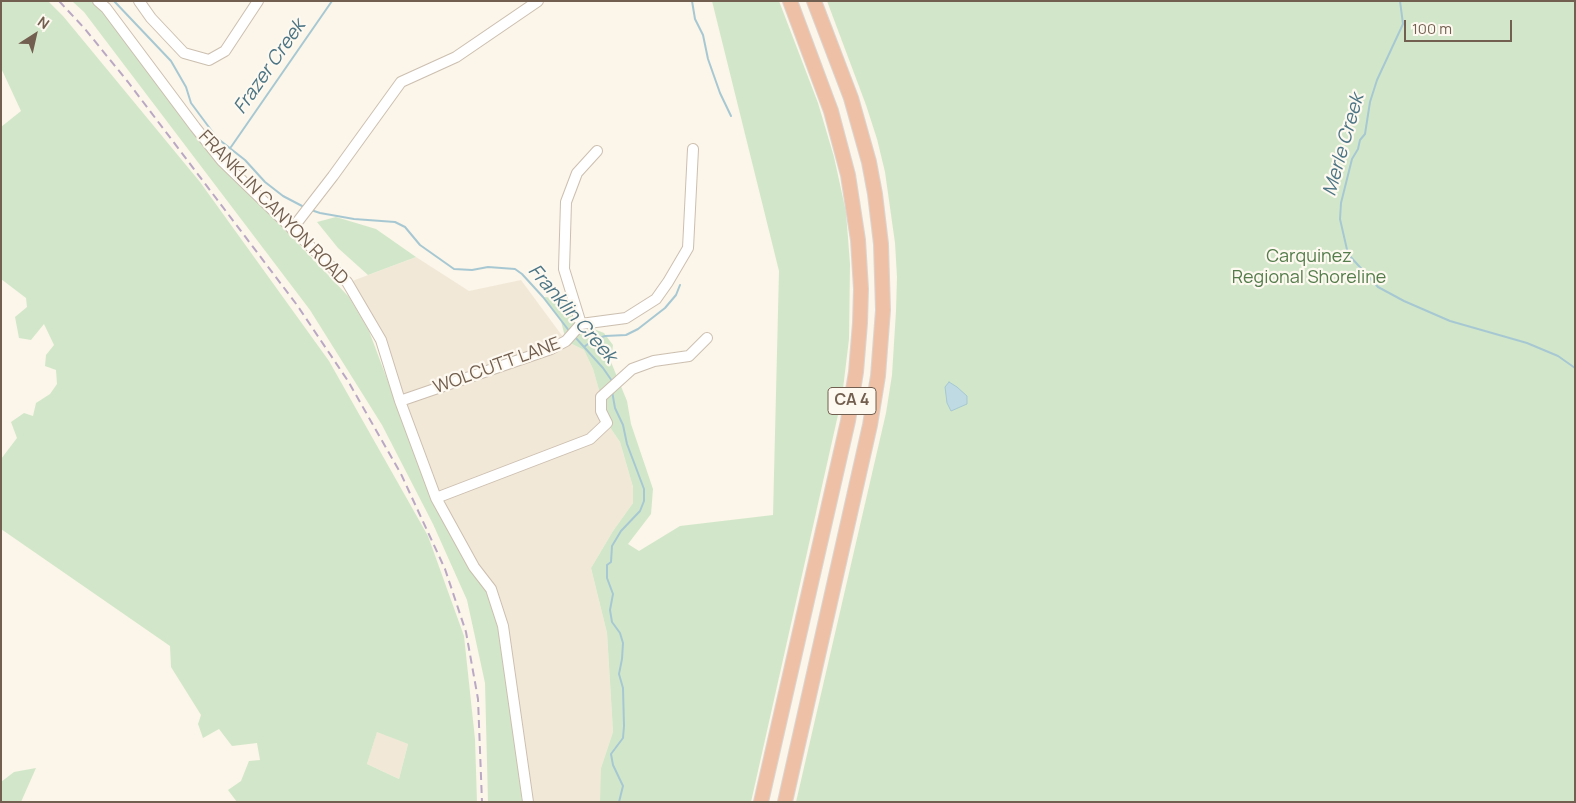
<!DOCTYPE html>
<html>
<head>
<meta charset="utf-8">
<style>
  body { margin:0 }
  #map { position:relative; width:1576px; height:803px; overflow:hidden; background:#fbf6e9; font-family:Manrope,sans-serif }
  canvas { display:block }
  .frame { position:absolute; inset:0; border:2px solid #735f4f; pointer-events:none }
  .north { position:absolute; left:10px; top:10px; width:50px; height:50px; -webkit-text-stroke:4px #fdf9f0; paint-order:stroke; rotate:35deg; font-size:14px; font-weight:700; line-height:20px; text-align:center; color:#735f4f }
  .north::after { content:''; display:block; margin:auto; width:18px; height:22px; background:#735f4f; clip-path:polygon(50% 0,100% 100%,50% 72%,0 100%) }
  .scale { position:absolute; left:1404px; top:20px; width:108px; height:22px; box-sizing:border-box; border:2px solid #735f4f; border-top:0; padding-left:6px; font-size:15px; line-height:18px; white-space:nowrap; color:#735f4f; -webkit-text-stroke:4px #fdf9f0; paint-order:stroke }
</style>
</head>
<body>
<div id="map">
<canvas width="1576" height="803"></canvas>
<div class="frame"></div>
<div class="north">N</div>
<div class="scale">100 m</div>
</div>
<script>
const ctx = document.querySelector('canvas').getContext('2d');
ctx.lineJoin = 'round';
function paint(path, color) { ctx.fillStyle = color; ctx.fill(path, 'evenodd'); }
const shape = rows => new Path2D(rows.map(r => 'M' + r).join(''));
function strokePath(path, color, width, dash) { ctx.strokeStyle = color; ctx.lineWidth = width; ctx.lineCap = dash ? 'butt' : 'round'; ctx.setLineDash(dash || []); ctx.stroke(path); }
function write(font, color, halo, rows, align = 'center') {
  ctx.font = font + ' Manrope,sans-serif'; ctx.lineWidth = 4.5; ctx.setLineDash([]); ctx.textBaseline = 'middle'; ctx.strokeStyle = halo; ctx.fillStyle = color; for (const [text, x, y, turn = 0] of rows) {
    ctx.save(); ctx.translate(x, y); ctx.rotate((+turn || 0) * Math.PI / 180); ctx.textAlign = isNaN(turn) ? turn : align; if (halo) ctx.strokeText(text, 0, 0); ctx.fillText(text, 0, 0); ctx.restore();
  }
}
paint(shape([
  [416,257,469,291,521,280,566,341,584,350,593,369,601,397,607,423,620,442,633,487,633,503,613,531,591,568,607,633,613,732,601,768,602,802,528,802,503,626,491,590,436,498,381,340,347,283],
  [377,731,408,744,399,779,367,764]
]), '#f2e8d8');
paint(shape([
  [1,1,48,1,63,16,200,182,329,361,428,536,464,636,475,739,477,802,237,802,228,790,241,781,249,761,260,760,257,743,232,746,219,729,203,738,198,724,201,715,171,667,170,646,1,529,1,459,17,438,11,422,24,413,33,416,36,403,50,394,57,384,56,370,45,366,46,355,54,345,44,324,31,340,19,338,15,317,27,307,26,298,1,279,1,127,21,111,1,68],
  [377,732,408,744,399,779,367,764],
  [72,1,95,1,209,150,349,297,369,331,434,504,491,599,507,669,522,802,488,802,485,683,467,600,433,524,382,425,310,310,84,12],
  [712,1,779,1,818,103,834,157,846,212,850,264,849,339,842,397,751,802,600,802,601,768,613,732,607,633,591,568,613,531,633,503,633,487,620,442,607,423,601,397,593,369,584,350,566,341,561,321,543,297,559,298,581,324,604,333,613,345,611,362,627,401,631,424,653,489,651,514,628,544,639,551,680,526,773,515,779,271],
  [827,1,1575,1,1575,802,796,802,886,413,892,375,896,311,897,277,895,243,885,172,877,139,866,105],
  [336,217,376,229,416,257,368,275,338,248,317,222],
  [36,768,21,802,1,802,1,782,14,772]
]), '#d2e7c9');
const water = shape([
  [949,382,957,387,967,396,967,404,951,411,947,403,945,387,949,382]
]);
paint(water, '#bfdae3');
strokePath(water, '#a7c8d3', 1);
strokePath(shape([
  [114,1,171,61,186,87,191,103,217,138,245,160,265,182,283,196,304,207],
  [692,1,695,19,703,35,708,59,720,93,731,116],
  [1400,1,1403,24,1377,80,1370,102,1365,134,1360,140,1358,149,1352,159,1341,203,1340,219,1348,254,1378,287,1404,301,1450,321,1527,343,1558,356,1575,368],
  [231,147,332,1],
  [311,210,320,213,354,219,395,222,405,227,420,245,454,269,472,270,488,267,515,269,522,274,543,297,570,332],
  [575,337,603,368,612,381],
  [584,347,593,340,605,336,626,335,638,329,665,308,676,295,680,285],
  [612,391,615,408,623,425,627,444,644,489,644,501,640,511,621,531,612,546,611,562,607,565,607,578,613,594,610,610,612,622,620,633,623,643,622,659,619,674,623,688,624,726,623,738,611,754,613,765,623,786,619,802]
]), '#a7c8d3', 2);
const minor = shape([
  [98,1,106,8,195,127,222,161,347,282,381,340,400,401,436,498,474,567,491,589,503,626,528,802],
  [139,1,151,18,184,53,209,60,225,51,258,1],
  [292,229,333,176,401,82,456,57,538,1],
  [581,324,626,318,656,299,668,282,688,248,693,149],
  [581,324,564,269,566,202,577,173,597,151],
  [400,401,551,349,566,341,581,324],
  [436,498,590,439,607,423,601,411,601,397,632,369,654,361,689,356,707,338]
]);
const highway = shape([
  [761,802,848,421,856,372,860,323,861,289,858,240,848,175,831,111,790,1],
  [785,802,870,425,878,376,883,310,881,244,875,194,869,162,851,98,814,1]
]);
strokePath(minor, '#ccbfb0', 12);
strokePath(highway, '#dbd5d1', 16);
strokePath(minor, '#fff', 10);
strokePath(highway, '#eec1a7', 14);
strokePath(shape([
  [59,1,85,29,128,82,297,305,348,381,401,474,445,569,466,632,478,699,482,802]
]), '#baa8c4', 2, [8, 5]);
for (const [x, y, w] of [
  [852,401,48]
]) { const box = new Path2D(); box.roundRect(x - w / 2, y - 13.5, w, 27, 4); ctx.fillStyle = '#fdf9f0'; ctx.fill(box); strokePath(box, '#735f4f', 1); }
write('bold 16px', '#735f4f', null, [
  ["CA 4",852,401]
]);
write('18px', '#735f4f', '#fdf9f0', [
  ["FRANKLIN CANYON ROAD",273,208,46],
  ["WOLCUTT LANE",497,366,-20]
]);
write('18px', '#547d4b', '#fdf9f0', [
  ["Carquinez",1309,257],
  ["Regional Shoreline",1309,278]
]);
write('italic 19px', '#4b7484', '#fdf9f0', [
  ["Frazer Creek",270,67,-55],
  ["Merle Creek",1344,145,-74],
  ["Franklin Creek",572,314,49]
]);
</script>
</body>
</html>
